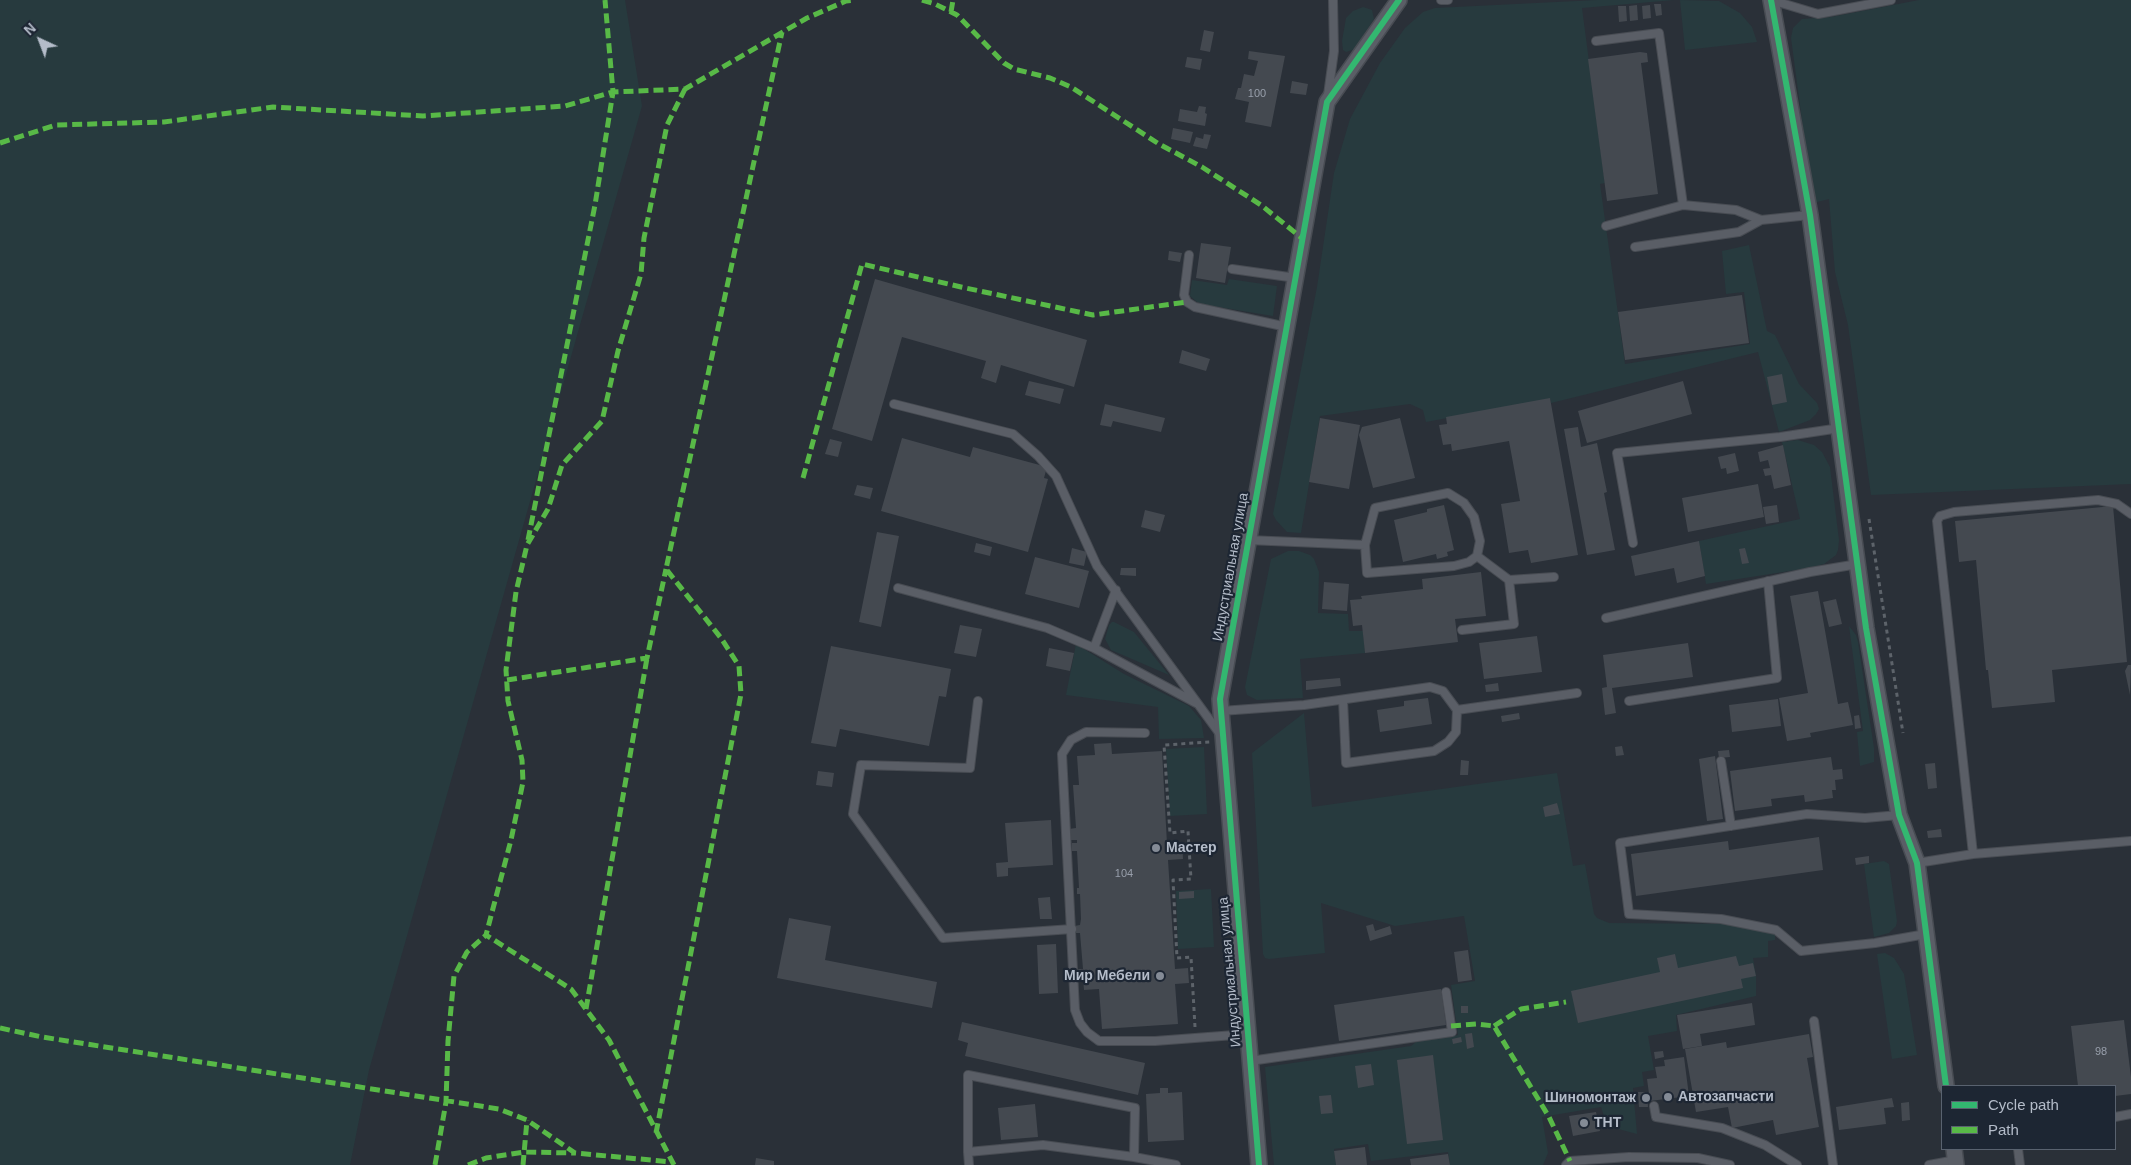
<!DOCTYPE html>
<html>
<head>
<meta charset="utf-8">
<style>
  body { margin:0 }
  #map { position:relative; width:2131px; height:1165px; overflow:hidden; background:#2a3038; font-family:Helvetica,sans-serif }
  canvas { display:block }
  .legend { position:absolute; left:1941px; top:1085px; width:175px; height:65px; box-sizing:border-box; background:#1d2633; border:1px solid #59626f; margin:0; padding:6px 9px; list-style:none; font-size:15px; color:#b4bcc9 }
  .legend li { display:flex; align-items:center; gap:10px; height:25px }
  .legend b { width:25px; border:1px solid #59626f }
  .north { position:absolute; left:15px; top:15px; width:50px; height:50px; -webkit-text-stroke:4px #1d2633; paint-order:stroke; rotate:317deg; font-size:14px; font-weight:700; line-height:20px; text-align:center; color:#b4bcc9 }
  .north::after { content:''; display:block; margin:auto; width:18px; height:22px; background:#b4bcc9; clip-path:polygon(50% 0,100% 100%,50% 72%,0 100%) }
</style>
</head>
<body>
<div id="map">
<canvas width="2131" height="1165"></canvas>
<ul class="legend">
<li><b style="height:6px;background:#33b770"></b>Cycle path</li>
<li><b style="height:6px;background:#58b947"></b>Path</li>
</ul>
<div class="north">N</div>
</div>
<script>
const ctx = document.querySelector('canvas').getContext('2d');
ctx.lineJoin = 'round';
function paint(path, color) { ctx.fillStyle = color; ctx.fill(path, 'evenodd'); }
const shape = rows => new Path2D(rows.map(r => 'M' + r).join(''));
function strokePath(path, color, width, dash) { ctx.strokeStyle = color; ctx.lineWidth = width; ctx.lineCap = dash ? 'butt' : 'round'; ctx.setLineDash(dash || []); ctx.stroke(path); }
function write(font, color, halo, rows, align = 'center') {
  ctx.font = font + ' Helvetica,sans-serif'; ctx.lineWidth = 4.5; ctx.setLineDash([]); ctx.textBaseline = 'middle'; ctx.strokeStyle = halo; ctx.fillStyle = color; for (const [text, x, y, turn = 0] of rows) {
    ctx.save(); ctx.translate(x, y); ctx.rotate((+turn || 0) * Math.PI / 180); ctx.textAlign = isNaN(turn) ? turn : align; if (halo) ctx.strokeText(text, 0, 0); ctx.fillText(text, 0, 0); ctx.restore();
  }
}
paint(shape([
  [0,0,625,0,642,106,369,1070,350,1165,0,1165],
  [1597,0,1674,0,1582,8,1605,183,1600,184,1625,364,1750,344,1744,292,1726,294,1722,251,1749,245,1767,331,1775,335,1799,384,1817,403,1819,409,1816,414,1810,420,1779,432,1758,352,1551,403,1550,399,1426,422,1423,410,1410,404,1320,416,1301,533,1287,532,1276,520,1273,514,1317,287,1334,173,1350,119,1380,63,1405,28,1423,12,1435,8],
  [1680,0,1719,1,1740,13,1752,27,1757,42,1685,50],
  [1919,0,2131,0,2131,484,1871,495,1848,325,1835,272,1829,199,1813,203,1791,38,1793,28,1802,19,1831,17],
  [1363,7,1372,10,1374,19,1355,49,1346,52,1343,50,1342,41,1346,18,1353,11],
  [1229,279,1277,286,1273,316,1206,305,1197,302,1190,296,1192,280,1227,285],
  [1798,440,1814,445,1822,452,1830,467,1839,540,1838,550,1836,555,1824,564,1809,568,1706,584,1699,541,1800,519,1782,442],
  [1288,551,1299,551,1310,555,1314,559,1319,572,1318,613,1348,614,1349,631,1363,631,1365,653,1300,659,1303,698,1257,700,1247,695,1245,687,1271,559],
  [1112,622,1114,622,1134,632,1169,675,1111,650,1105,639,1109,625],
  [1849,626,1856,635,1858,642,1874,748,1874,762,1860,766,1857,732,1863,731],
  [1076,644,1124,674,1189,706,1201,720,1204,738,1159,739,1158,707,1066,695],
  [1304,713,1312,807,1557,773,1573,866,1585,864,1594,914,1597,918,1609,923,1728,924,1775,931,1775,940,1768,941,1768,957,1753,958,1756,976,1756,996,1676,1015,1677,1031,1648,1036,1654,1070,1642,1072,1644,1086,1633,1088,1637,1134,1607,1126,1601,1107,1542,1117,1548,1153,1543,1165,1450,1165,1448,1152,1371,1161,1368,1144,1334,1149,1336,1165,1274,1165,1265,1067,1411,1046,1416,1042,1458,1035,1451,985,1475,981,1464,916,1395,926,1321,903,1325,953,1269,959,1265,958,1263,954,1252,753],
  [1204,747,1207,814,1170,816,1166,749],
  [1884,861,1889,864,1897,921,1896,926,1889,933,1874,937,1864,864],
  [1211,889,1214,947,1178,949,1176,891],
  [1885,953,1894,958,1904,974,1917,1055,1892,1059,1877,954]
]), '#273a3e');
paint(shape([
  [1654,4,1661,4,1662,15,1656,16],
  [1637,5,1638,20,1630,21,1629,6],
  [1650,5,1651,18,1643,19,1642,6],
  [1618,6,1626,6,1627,21,1619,22],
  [1204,30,1214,32,1210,52,1200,50],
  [1249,51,1285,56,1271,127,1245,122,1249,102,1235,99,1238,88,1241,88,1244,74,1254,76,1258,61,1248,59],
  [1640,52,1647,53,1648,62,1641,63,1658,194,1607,201,1588,59],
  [1187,57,1202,59,1200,70,1185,67],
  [1292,81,1308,84,1306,95,1290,93],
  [1199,106,1206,107,1205,113,1207,114,1205,126,1178,121,1180,109,1197,112],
  [1173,128,1193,132,1190,143,1171,139],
  [1204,134,1211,135,1207,149,1193,146,1196,137,1203,139],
  [1201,243,1231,247,1225,283,1196,278],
  [1169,251,1182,253,1180,262,1168,260],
  [875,279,1087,340,1074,387,1001,365,996,383,981,378,986,361,902,337,872,441,832,429],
  [1742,295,1749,343,1625,360,1618,312],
  [1182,350,1210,359,1206,371,1179,363],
  [1782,374,1787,402,1772,405,1767,377],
  [1029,381,1064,389,1060,404,1025,395],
  [1683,381,1692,414,1587,443,1578,411],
  [1550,398,1578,555,1531,563,1528,550,1509,553,1501,504,1520,501,1509,441,1452,451,1451,444,1443,445,1439,425,1447,424,1446,417],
  [1105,404,1165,418,1161,432,1113,421,1111,427,1100,425],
  [1320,418,1360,425,1349,489,1309,482],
  [1400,418,1415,478,1373,488,1359,435,1362,427],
  [1578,427,1581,447,1597,443,1607,492,1604,493,1615,550,1587,555,1564,429],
  [902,438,970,457,973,447,1047,467,1044,478,1048,479,1028,552,881,511],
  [830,439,842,442,838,457,825,454],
  [1783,445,1791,485,1774,489,1771,475,1765,476,1763,469,1770,468,1768,460,1760,462,1758,452],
  [1735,453,1739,471,1727,474,1726,468,1721,469,1718,457],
  [1758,484,1764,517,1688,532,1682,498],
  [857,485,873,488,870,499,854,495],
  [1444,505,1454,550,1447,552,1448,556,1437,559,1436,554,1403,562,1394,520,1427,512,1427,509],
  [1777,505,1779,522,1766,524,1763,507],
  [2113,506,2127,662,2052,670,2055,702,1992,708,1988,670,1986,670,1976,560,1959,562,1955,521],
  [1145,510,1165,515,1160,532,1141,527],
  [877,532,899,536,881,627,859,622],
  [1699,541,1705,576,1677,583,1674,568,1635,576,1631,556],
  [976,543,992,547,990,556,974,552],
  [1072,548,1087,552,1084,566,1069,563],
  [1745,548,1749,563,1742,564,1739,549],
  [1035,557,1089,571,1079,608,1025,594],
  [1121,568,1136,568,1136,576,1120,575],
  [1481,572,1486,616,1455,619,1458,642,1365,653,1362,625,1353,626,1350,600,1362,599,1361,596,1423,589,1422,579],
  [1324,582,1349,584,1347,611,1322,609],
  [1818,591,1838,704,1848,702,1853,725,1810,733,1811,737,1787,741,1779,698,1808,693,1790,596],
  [1836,599,1842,624,1829,627,1823,602],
  [960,625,982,629,976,657,954,653],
  [1537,636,1542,672,1484,679,1479,643],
  [1688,643,1693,677,1612,688,1616,713,1605,715,1602,688,1607,687,1603,655],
  [831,646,951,669,946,697,939,696,929,746,840,729,836,747,811,743],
  [1049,648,1074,653,1070,671,1046,666],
  [2128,665,2131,665,2130,695,2125,671],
  [1340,678,1341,686,1306,690,1306,681],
  [1498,683,1499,691,1486,692,1485,685],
  [1428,698,1432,724,1380,732,1377,710,1404,706,1404,701],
  [1778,699,1781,726,1732,732,1729,705],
  [1519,713,1520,719,1502,722,1501,716],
  [1859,715,1861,728,1855,729,1854,716],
  [1111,743,1112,754,1162,751,1167,844,1182,844,1183,859,1168,860,1175,969,1188,968,1189,983,1175,984,1178,1024,1102,1029,1099,989,1084,990,1083,977,1078,977,1078,969,1083,969,1080,933,1075,933,1074,926,1080,925,1081,919,1080,894,1077,894,1077,888,1079,888,1077,851,1072,851,1072,843,1077,843,1077,840,1069,840,1069,829,1076,828,1073,785,1079,785,1077,756,1095,755,1094,744],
  [1622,746,1624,755,1616,756,1615,747],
  [1729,750,1730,757,1719,758,1718,751],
  [1715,756,1723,819,1707,821,1699,759],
  [1831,757,1833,770,1842,769,1843,779,1835,780,1836,790,1832,790,1833,798,1805,802,1804,795,1771,799,1772,806,1735,811,1730,771],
  [1461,760,1469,761,1468,775,1460,775],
  [1935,763,1937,788,1928,789,1925,764],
  [818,771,834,773,832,787,816,785],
  [1557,803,1560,814,1545,817,1543,807],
  [1051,820,1053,865,1008,868,1008,876,997,877,996,863,1008,862,1005,823],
  [1941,829,1942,837,1928,838,1927,831],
  [1819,837,1823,870,1636,896,1631,854,1728,841,1729,850],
  [1869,856,1869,863,1856,865,1855,858],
  [1194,891,1194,898,1179,899,1179,892],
  [1050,897,1052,919,1040,919,1038,898],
  [789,918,831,926,825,960,937,982,932,1008,777,978],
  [1373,924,1375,931,1390,926,1392,934,1370,941,1366,926],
  [1056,944,1058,993,1039,994,1037,945],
  [1468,950,1472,980,1458,982,1454,952],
  [1675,954,1678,968,1736,956,1739,966,1753,963,1756,976,1741,979,1743,988,1578,1023,1571,991,1660,972,1657,958],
  [1441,989,1446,1025,1339,1041,1334,1005],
  [1752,1003,1755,1025,1700,1034,1702,1046,1683,1049,1677,1015],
  [1461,1006,1468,1006,1468,1013,1461,1013],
  [2124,1020,2131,1077,2131,1094,2115,1096,2115,1086,2078,1086,2071,1026],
  [962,1022,1145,1063,1138,1095,965,1056,968,1043,958,1040],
  [1472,1033,1474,1047,1467,1049,1465,1034],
  [1809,1034,1813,1057,1807,1058,1819,1127,1776,1135,1773,1120,1732,1128,1728,1107,1696,1112,1685,1049,1726,1042,1727,1048],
  [1461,1037,1462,1042,1453,1044,1452,1039],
  [1663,1051,1664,1057,1655,1059,1654,1052],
  [1433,1055,1443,1140,1407,1144,1397,1060],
  [1684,1057,1689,1096,1650,1101,1647,1079,1657,1078,1655,1067,1665,1066,1664,1060],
  [1371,1064,1374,1085,1358,1088,1355,1066],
  [1160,1088,1168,1088,1168,1093,1182,1092,1184,1140,1148,1142,1146,1094,1160,1093],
  [1638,1092,1647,1092,1648,1107,1639,1107],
  [1331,1095,1333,1113,1321,1114,1319,1096],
  [1892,1098,1894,1107,1884,1108,1886,1124,1839,1130,1836,1107],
  [1909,1102,1910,1120,1902,1121,1901,1103],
  [1035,1104,1038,1137,1001,1140,998,1108],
  [1596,1112,1600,1131,1573,1136,1569,1116],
  [1365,1147,1367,1165,1336,1165,1334,1151],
  [1448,1154,1450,1165,1411,1165,1410,1159],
  [756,1158,774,1161,774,1165,755,1165]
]), '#444950');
const lane = shape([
  [1441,0,1448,0],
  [1771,0,1818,14,1891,0],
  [1596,41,1659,33,1683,205,1736,210,1761,220],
  [1328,95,1334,51,1333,0],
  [1606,226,1683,205],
  [1635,247,1739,232,1761,220,1810,215],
  [1189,255,1184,295,1187,302,1195,307,1287,327],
  [1232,269,1296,278],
  [894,404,1013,434,1038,456,1056,476,1097,566,1220,734],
  [1248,540,1365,545],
  [1633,543,1617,453,1780,437,1840,428],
  [1477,556,1480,541,1474,517,1464,503,1448,493,1375,508,1365,545,1367,573,1454,566,1469,562,1477,556,1509,580,1554,577],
  [898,588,1047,628,1094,648,1196,703],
  [1606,618,1810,572,1858,564],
  [1462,630,1514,624,1509,580],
  [1094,648,1116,590],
  [978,701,970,768,861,765,853,814,943,938,1072,929],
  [1629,701,1777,678,1768,581],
  [1457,710,1577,693],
  [1221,711,1304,705,1430,687,1443,691,1457,710,1456,732,1448,742,1434,751,1346,763,1343,700],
  [1145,733,1086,732,1071,740,1062,754,1075,1010,1080,1023,1087,1032,1099,1041,1155,1041,1248,1034],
  [1721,761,1731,826],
  [1899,815,1865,818,1807,814,1620,843,1629,914,1721,919,1776,930,1801,951,1875,943,1926,934],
  [1973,854,1937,521,1940,516,1954,512,2098,500,2117,504,2131,514],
  [1917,863,1973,854,2131,841],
  [1814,1021,1833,1165],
  [1250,1061,1452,1032,1446,992],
  [1654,1106,1656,1117,1722,1128,1765,1145,1797,1165],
  [2115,1117,2131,1114],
  [2018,1149,2020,1165],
  [968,1152,968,1075,1135,1108,1134,1157],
  [969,1165,968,1152,1043,1145,1134,1157,1176,1165],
  [1566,1165,1570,1161,1629,1157,1698,1158,1730,1165],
  [1929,1165,1956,1160]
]);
const street = shape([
  [1771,0,1810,215,1866,628,1899,815,1917,863,1946,1086],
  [1954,1149,1956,1165],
  [1259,1165,1220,699,1327,102,1399,0]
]);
strokePath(lane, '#484c53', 10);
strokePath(street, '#484c53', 18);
strokePath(shape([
  [1869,519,1903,733],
  [1195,1027,1191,957,1177,958,1173,880,1191,879,1188,831,1170,833,1164,745,1210,742]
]), '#5d636a', 3, [4, 4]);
strokePath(lane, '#5a5e66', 8);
strokePath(street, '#5a5e66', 15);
strokePath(shape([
  [922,0,935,4,957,15,1004,63,1014,69,1050,78,1071,87,1159,144,1202,167,1261,205,1303,239],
  [951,12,953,0],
  [0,143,56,125,164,122,273,107,423,116,565,106,613,92,685,89,807,18,846,1,854,0],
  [803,478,862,264,961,287,1093,315,1187,302],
  [528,540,595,205,613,92,605,0],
  [507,680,647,658,666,569],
  [586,1009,647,658],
  [1451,1026,1477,1024,1494,1026,1549,1117,1570,1161],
  [1494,1026,1521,1009,1566,1002],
  [0,1028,42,1037,499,1109,527,1120,575,1153,672,1162],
  [656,1133,741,694,739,666,721,638,666,569,782,32],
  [435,1165,446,1102,448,1041,454,976,467,952,486,935],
  [468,1165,486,1158,524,1152,575,1153],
  [523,1165,527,1120],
  [674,1165,609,1040,571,989,486,935,511,840,523,782,522,760,508,701,506,670,516,592,527,545,548,509,562,465,602,421,618,351,641,274,644,238,667,125,685,89]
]), '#58b947', 5, [10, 5]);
strokePath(shape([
  [1771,0,1810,215,1866,628,1899,815,1917,863,1946,1086],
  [1259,1165,1220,699,1327,102,1399,0]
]), '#33b770', 6);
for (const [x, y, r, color] of [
  [1156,848,5,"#848b96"],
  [1160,976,5,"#848b96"],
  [1668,1097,5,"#848b96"],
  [1646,1098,5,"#848b96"],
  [1584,1123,5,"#848b96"]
]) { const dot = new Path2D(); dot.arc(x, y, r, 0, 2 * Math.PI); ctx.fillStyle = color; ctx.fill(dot); strokePath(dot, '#1d2633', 2); }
write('11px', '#989fab', null, [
  ["100",1257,94],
  ["104",1124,874],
  ["98",2101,1052]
]);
write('14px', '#b4bcc9', '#1d2633', [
  ["Индустриальная улица",1231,567,-80],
  ["Индустриальная улица",1230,972,-95]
]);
write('bold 14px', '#b4bcc9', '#1d2633', [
  ["Мастер",1166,848],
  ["Мир Мебели",1150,976,"right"],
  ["Автозапчасти",1678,1097],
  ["Шиномонтаж",1636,1098,"right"],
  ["ТНТ",1594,1123]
], 'left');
</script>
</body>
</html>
